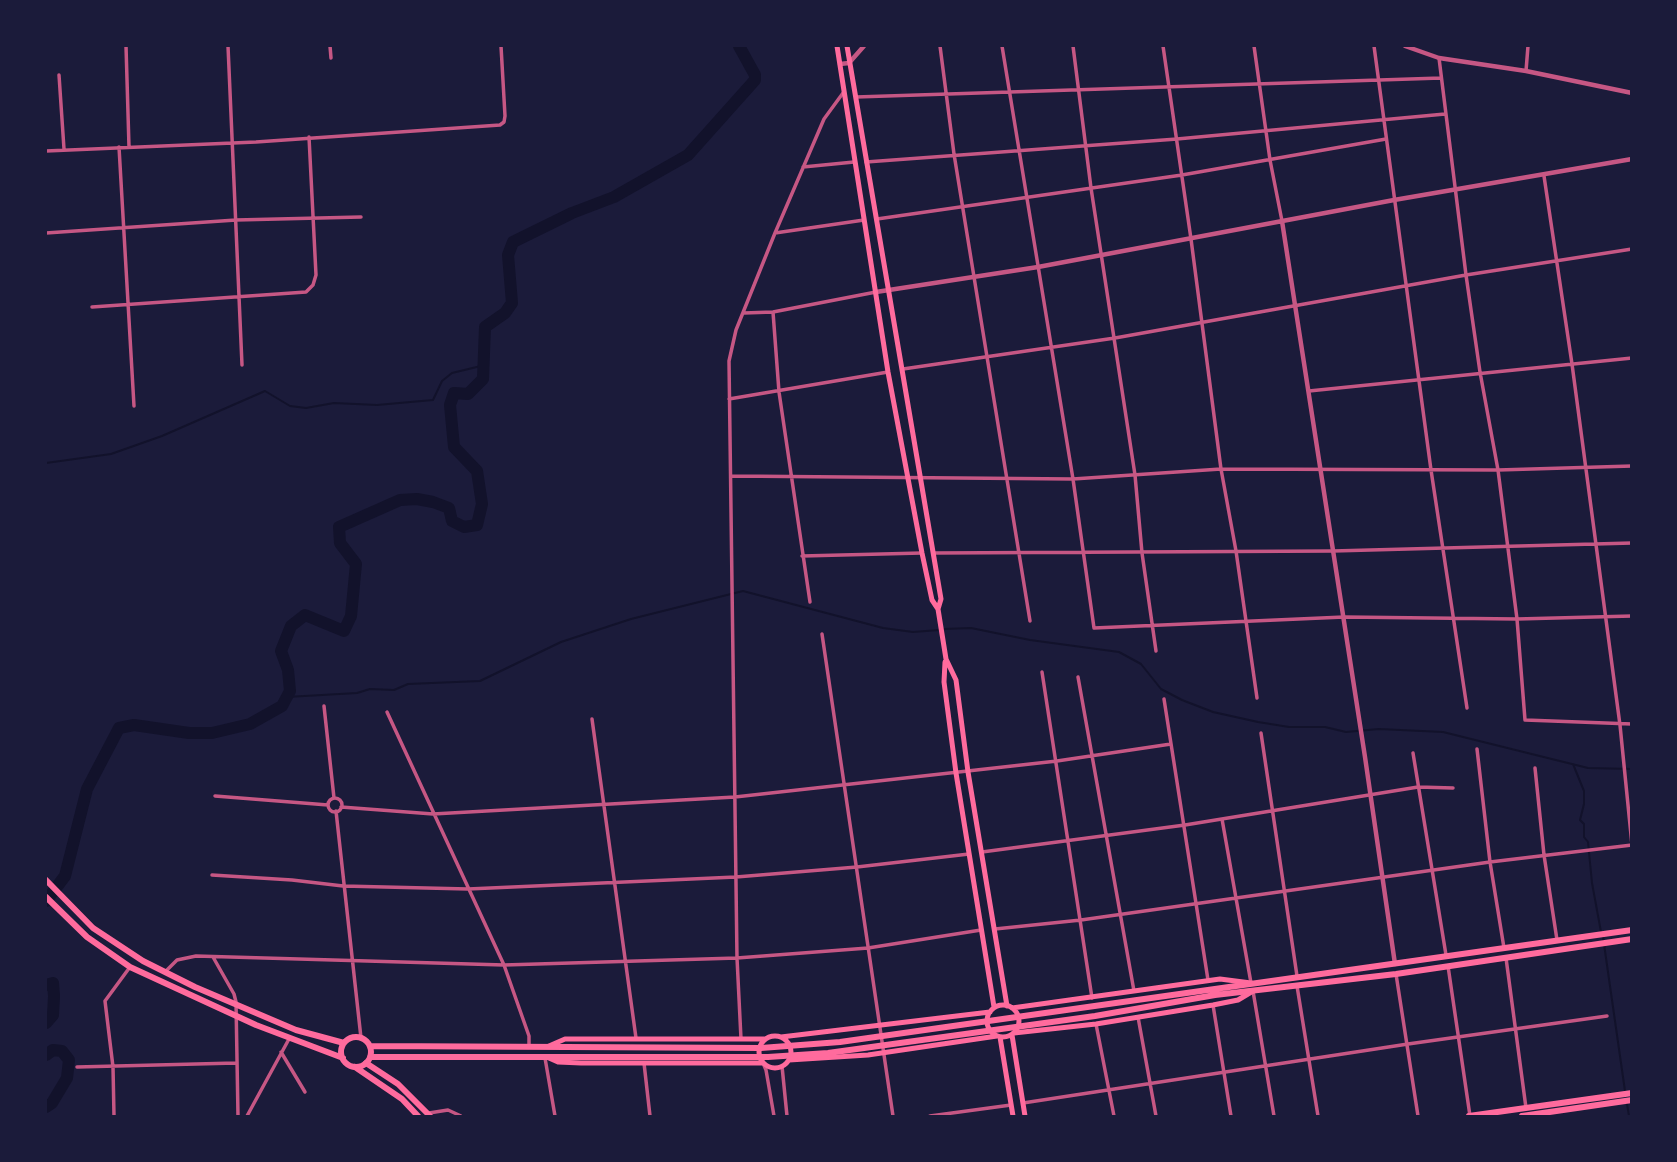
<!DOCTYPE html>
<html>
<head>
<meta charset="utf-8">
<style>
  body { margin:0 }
  #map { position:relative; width:1677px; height:1162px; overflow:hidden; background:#1b1b3a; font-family:Literata,serif }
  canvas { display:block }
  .frame { position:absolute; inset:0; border:47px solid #1b1b3a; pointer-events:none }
</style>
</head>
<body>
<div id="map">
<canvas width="1677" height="1162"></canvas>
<div class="frame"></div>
</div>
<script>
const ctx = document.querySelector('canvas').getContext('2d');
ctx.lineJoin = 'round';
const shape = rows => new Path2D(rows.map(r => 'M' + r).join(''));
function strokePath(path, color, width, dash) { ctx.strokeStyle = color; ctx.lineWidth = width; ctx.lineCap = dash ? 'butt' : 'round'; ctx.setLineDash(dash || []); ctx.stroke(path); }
strokePath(shape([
  [46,463,111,454,162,436,265,391,290,406,306,408,334,403,377,405,433,400,442,381,452,373,485,365],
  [944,629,971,628,1030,640,1119,652,1141,664,1161,689,1182,700,1213,712,1258,722,1289,727,1325,727,1346,732,1379,729,1443,732,1588,768,1632,769],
  [287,697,357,693,370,689,394,690,408,684,480,681,561,642,631,619,743,591,883,628,913,632,939,630],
  [1573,764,1584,791,1584,804,1580,820,1584,824,1584,837,1588,842,1592,883,1601,932],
  [1603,937,1625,1091],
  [1627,1104,1629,1116]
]), '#12122b', 2);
strokePath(shape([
  [46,901,65,876,87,789,119,728,134,725,189,733,212,733,250,724,282,706,290,691,288,670,281,651,291,626,305,615,344,631,351,616,356,564,340,543,339,527,400,500,417,499,433,502,449,508,452,521,464,527,477,525,482,504,477,471,454,447,450,405,454,393,468,394,483,379,485,327,505,313,512,303,508,255,513,242,572,213,614,197,688,155,755,80,755,75,739,46],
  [46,985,53,983,54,996,53,1015,46,1023],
  [46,1055,53,1050,62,1051,69,1060,67,1078,52,1103,46,1107]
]), '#12122b', 12);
strokePath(shape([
  [126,46,129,147],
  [228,46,242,365],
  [330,46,331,58],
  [940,46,954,154,1030,621],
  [1002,46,1073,479,1094,628,1344,617,1517,619,1632,616],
  [1073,46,1091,188,1135,475,1142,553,1156,651],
  [1163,46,1191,239,1221,469,1236,551,1257,698],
  [1254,46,1270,160,1282,221],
  [1374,46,1431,470,1467,708],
  [1439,58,1466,275,1480,372,1498,470,1517,619,1525,720,1632,724],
  [1526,71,1528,46],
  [59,75,64,149],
  [856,97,1441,78],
  [119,147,134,406],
  [46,151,256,142,500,125,504,122,505,116,501,46],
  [866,162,1177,139,1445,114],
  [803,167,854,162],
  [1544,176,1572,364,1620,725,1632,845],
  [877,219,1182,175,1386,139],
  [46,233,236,220,361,217],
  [775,233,864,220],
  [92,307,306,292,313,285,316,275,309,137],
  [773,312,779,392,810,602],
  [744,313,773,312,876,292],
  [903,369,1115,338,1466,275,1632,249],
  [1309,391,1632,358],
  [729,399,888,372],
  [731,476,1073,479,1221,469,1498,470,1632,466],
  [934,553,1333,551,1632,543],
  [802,556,922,553],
  [822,634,893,1116],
  [1042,672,1092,998],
  [1078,677,1134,991],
  [1164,699,1208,980],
  [324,706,334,798],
  [387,712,504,965,529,1036,529,1047],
  [592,719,636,1038],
  [1261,733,1297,976],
  [1477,749,1490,862,1504,948],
  [1413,753,1446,955],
  [1535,768,1544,855,1557,940],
  [215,796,328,805],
  '328 805a7 7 0 1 1 14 0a7 7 0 1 1-14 0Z',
  [341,807,433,814,735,797,1057,761,1171,744],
  [336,811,361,1038],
  [1222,819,1251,983],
  [982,852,1185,825,1418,787,1453,788],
  [212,875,292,880,343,886,468,889,736,877,857,867,969,854],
  [995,929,1081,920,1490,862,1632,845],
  [213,957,234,994,236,1002,238,1116],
  [1506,958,1526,1108],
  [1448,966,1470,1116],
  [165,972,177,960,196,956,504,965,737,958,868,948,981,930],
  [1396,974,1418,1116],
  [1297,986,1318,1116],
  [1253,991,1274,1116],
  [1213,1005,1231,1116],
  [1138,1017,1156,1116],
  [1096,1024,1114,1116],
  [741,1039,737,958,729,361,736,330,775,233,824,119,843,93],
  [281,1052,305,1092],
  [545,1058,555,1116],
  [644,1063,650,1116],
  [763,1063,766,1070,774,1116],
  [782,1066,787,1116],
  [77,1067,236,1063],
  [1023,1103,1408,1044,1607,1016],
  [429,1113,448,1110,461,1116],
  [114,1116,113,1067,105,1001,130,967],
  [247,1116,289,1039],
  [930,1116,1011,1105]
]), '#c65784', 3.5);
strokePath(shape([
  [1405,46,1439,58,1526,71,1632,93],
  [840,64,849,63,864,46],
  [1282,221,1365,757,1395,964],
  [876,292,1038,267,1394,200,1632,159]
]), '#c65784', 4.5);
strokePath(shape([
  [837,46,888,372,922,553,932,600,938,609],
  [847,46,941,599,938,609,946,659,956,680,968,772,1007,1006],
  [945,662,944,682,956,773,994,1007],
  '987 1021a16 16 0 1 1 32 0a16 16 0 1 1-32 0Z',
  [1012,1008,1220,979,1251,983],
  [1014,1033,1096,1024,1213,1005,1238,1000,1253,991],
  [1012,1035,1025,1116],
  '759 1052a16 16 0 1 1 32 0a16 16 0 1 1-32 0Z',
  [781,1037,990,1012],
  [1000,1037,1013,1116],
  [549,1046,565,1039,764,1039],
  [549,1058,558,1062,581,1063,763,1063],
  [789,1060,868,1055,997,1036]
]), '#ff6b9d', 5);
strokePath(shape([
  [366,1063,398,1084,430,1116],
  [355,1067,402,1099,418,1116],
  [1469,1116,1632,1093],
  [1522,1116,1632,1100]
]), '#ff6b9d', 6);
strokePath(shape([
  [46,880,93,928,143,961,195,987,296,1030,344,1043],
  [46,897,87,937,130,967,256,1025,343,1058],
  '341 1052a15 15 0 1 1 30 0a15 15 0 1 1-30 0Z',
  [370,1046,761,1048,840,1042,1632,930],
  [370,1057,768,1057,828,1053,1095,1016,1215,995,1396,974,1632,939]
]), '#ff6b9d', 6);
</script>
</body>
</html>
